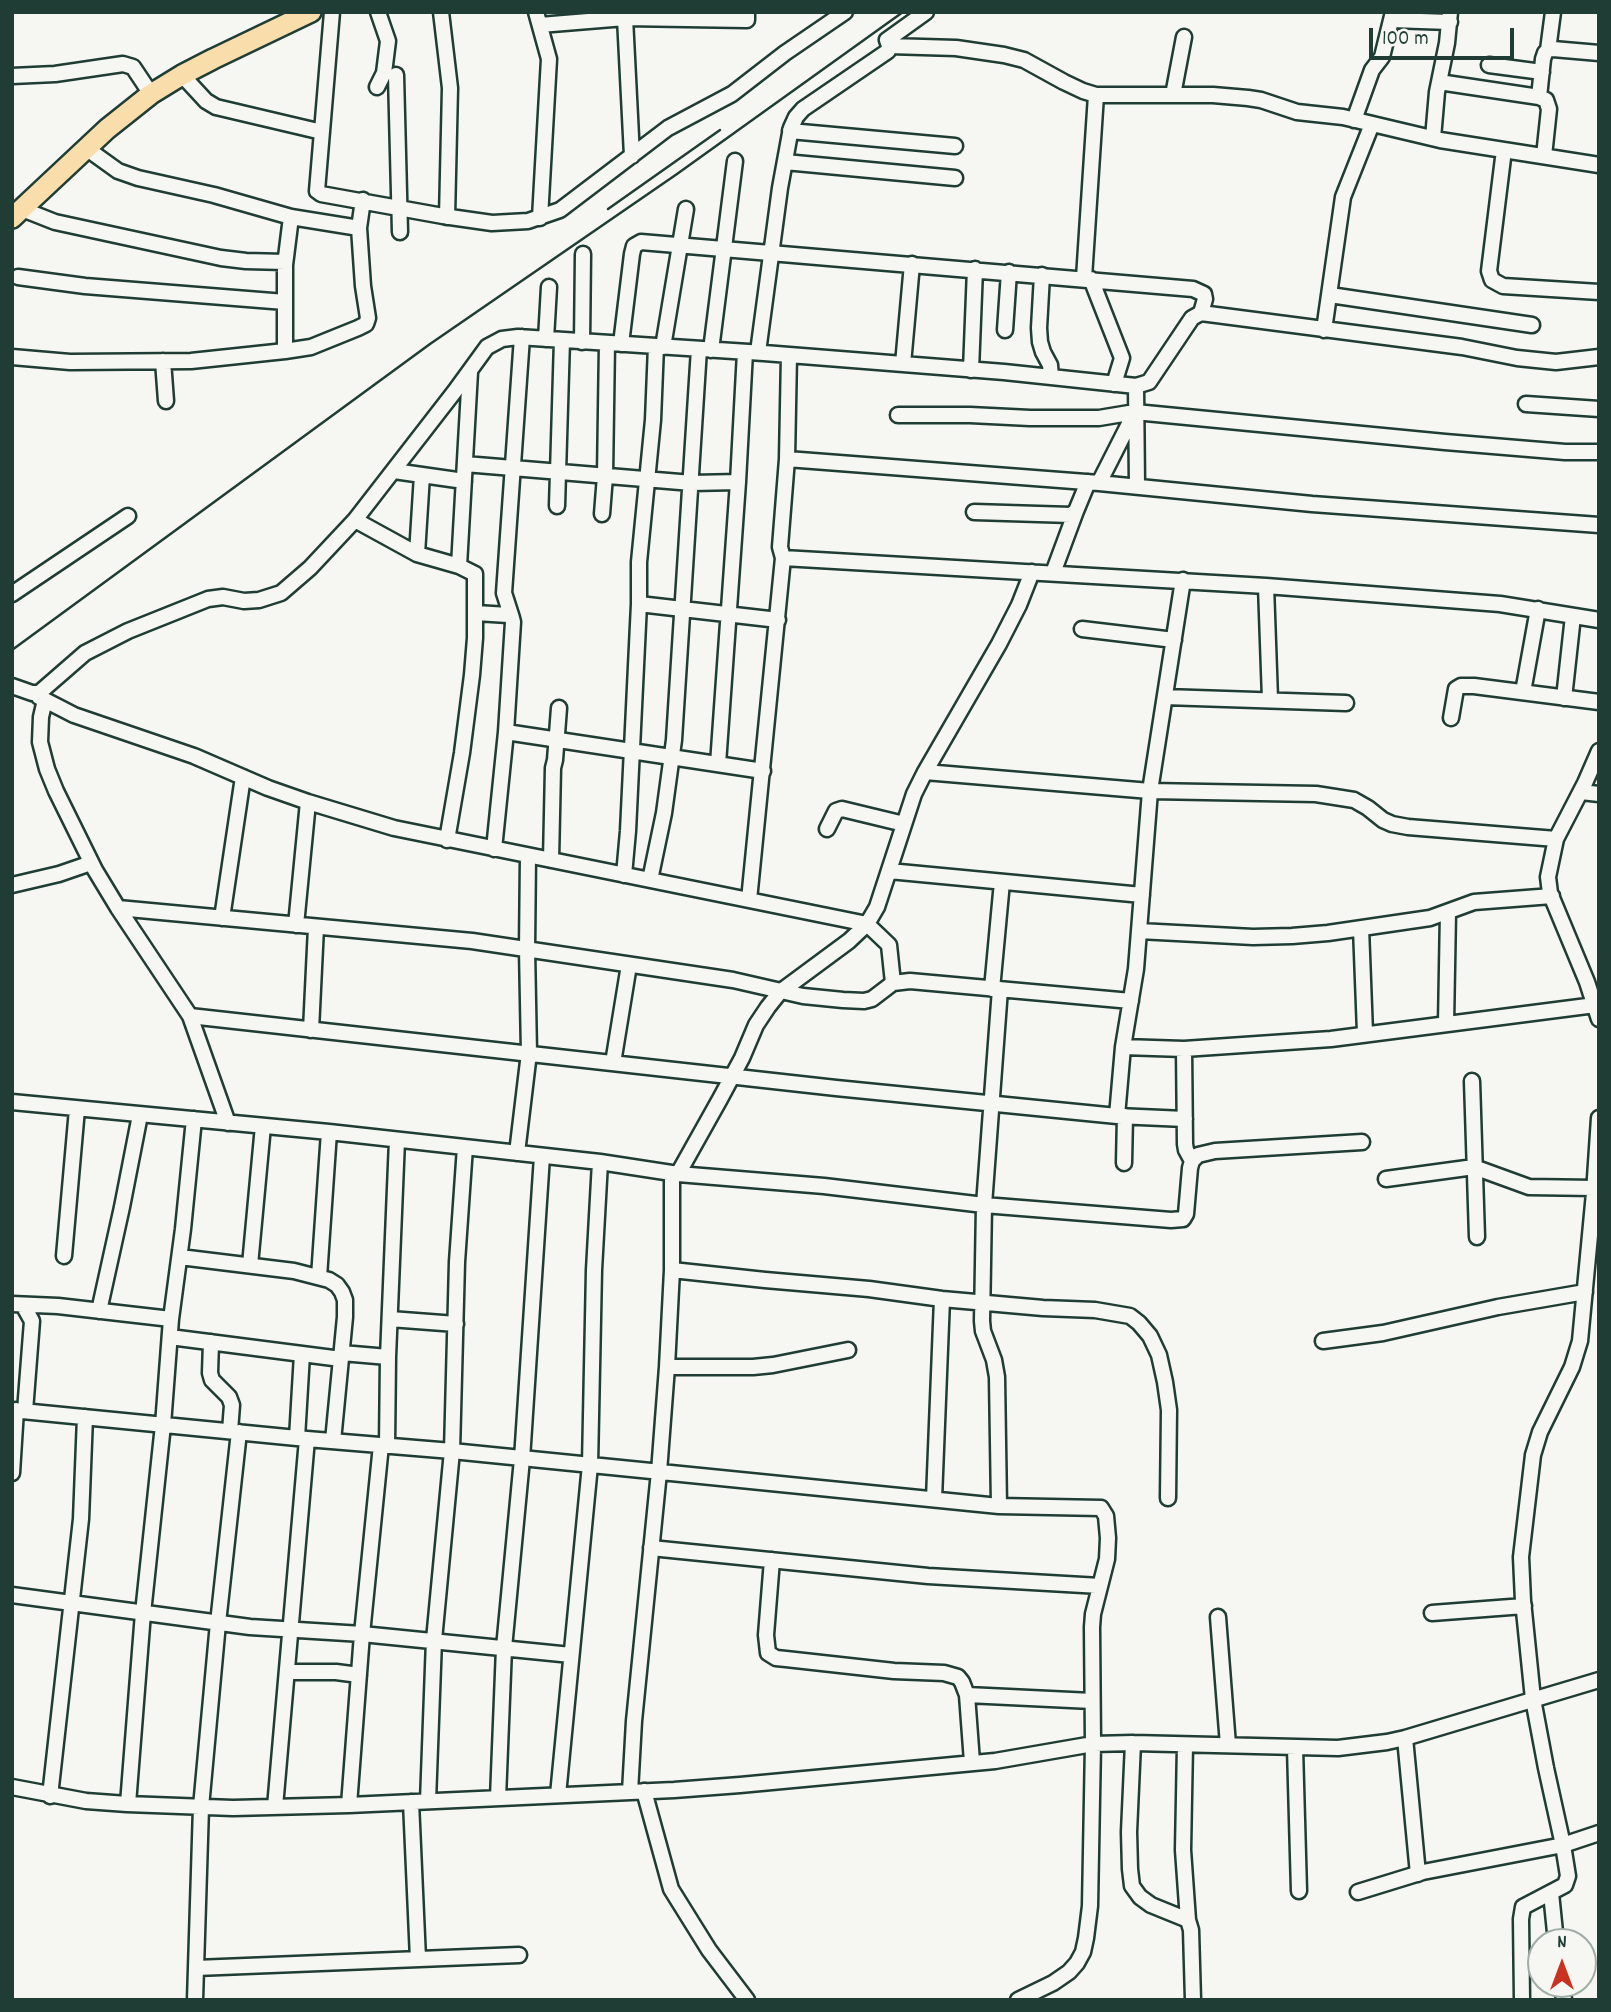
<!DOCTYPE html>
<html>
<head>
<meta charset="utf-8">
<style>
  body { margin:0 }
  #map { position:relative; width:1611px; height:2012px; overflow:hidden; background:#f6f6f2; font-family:Dekko,sans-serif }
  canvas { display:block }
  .frame { position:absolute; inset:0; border:14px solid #1f3d34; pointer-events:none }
  .north { position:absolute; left:1527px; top:1928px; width:70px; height:70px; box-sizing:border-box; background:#f6f6f2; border:2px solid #a0aca6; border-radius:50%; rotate:0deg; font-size:19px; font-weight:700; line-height:28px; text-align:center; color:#1f3d34 }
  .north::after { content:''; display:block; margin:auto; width:24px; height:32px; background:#c8321e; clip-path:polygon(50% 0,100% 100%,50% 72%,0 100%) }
  .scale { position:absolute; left:1369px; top:28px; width:145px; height:32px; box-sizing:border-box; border:4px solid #1f3d34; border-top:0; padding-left:9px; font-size:21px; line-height:24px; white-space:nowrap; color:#1f3d34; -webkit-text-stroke:5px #f6f6f2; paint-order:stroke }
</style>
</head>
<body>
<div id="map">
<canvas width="1611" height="2012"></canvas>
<div class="frame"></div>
<div class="north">N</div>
<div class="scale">100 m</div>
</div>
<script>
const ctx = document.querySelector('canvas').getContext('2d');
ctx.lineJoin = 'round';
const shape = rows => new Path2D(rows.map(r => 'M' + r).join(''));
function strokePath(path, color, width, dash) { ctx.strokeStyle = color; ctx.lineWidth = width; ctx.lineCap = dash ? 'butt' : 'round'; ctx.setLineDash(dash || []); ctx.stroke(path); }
const minor = shape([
  [332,12,317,191,321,194,443,216,492,223,528,221,560,210,668,128,732,94,785,53,845,12],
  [441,12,450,88,447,217],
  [536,12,549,59,540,218],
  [625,18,632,156],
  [1391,20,1450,22],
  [540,25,625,18,747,20,747,12],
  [889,46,956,48,1004,55,1024,60,1064,82,1083,91,1096,95,1213,95,1248,98,1261,100,1297,112,1343,117,1440,140,1599,165],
  [1548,50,1553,12],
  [1489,65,1542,72],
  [182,75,206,101,216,107,322,132],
  [396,75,400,232],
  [12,76,55,74,123,64,133,67,151,94],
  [1439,82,1539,97,1546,100,1549,109,1544,156],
  [377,87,384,73,388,41,378,12],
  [1173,95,1184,37],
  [1539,97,1543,59,1545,53,1548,50,1553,49,1599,53],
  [1354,120,1372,70,1382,57,1393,12],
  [790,131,955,146],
  [1433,138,1437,92,1447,43,1450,12],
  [86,148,118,171,138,178,214,195,291,217,359,228],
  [1504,150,1489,271,1492,280,1503,286,1599,292],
  [785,162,955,178],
  [22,209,55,222,221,258,246,261,285,262],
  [1042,275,1039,328,1040,342,1043,352,1050,365,1051,377],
  [18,277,85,286,285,302],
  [1084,278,1096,95],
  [1091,279,1122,358,1114,384],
  [1330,295,1532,325],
  [1005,330,1009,272],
  [1324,330,1343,197,1372,124],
  [546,339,549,287],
  [582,342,583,254],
  [621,344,632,254,634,246,641,242,1193,289,1204,294,1205,299,1201,313],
  [663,347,686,209],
  [711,350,735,161],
  [285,351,285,265,291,217],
  [758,352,780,188,791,128,796,117,803,109,888,51,889,46,887,40,926,12],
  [789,355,787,459,780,547,783,558,1266,586,1500,604,1599,620],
  [12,357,70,362,191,361,285,351,311,347,358,328,366,324,368,318,363,286,359,228,363,200],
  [163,361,166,401],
  [903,364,912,264],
  [971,370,975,269],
  [1136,386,1137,486],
  [1526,404,1599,409],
  [898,415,970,415,1030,418,1099,418,1135,412,1445,442,1565,452,1599,452],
  [787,459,1099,483,1312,504,1599,525],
  [465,464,692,483,738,482],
  [394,471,464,481],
  [1099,483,1134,414],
  [557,506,562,340],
  [974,512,1071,515,1076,511,1088,482],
  [602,514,605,476,607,343],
  [355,520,417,554,459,566,475,574,475,638,472,675,462,753,447,840],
  [417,554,422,475],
  [459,566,470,372],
  [1053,573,1076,511],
  [1266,586,1270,699],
  [12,594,128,516],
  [639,604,778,620],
  [476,613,508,615,512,618,513,622,506,732,494,849],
  [512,618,504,593,522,337],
  [1082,629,1174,640],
  [12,686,32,693,39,693,85,653,128,631,208,599,223,597,244,601,259,600,281,593,310,568,355,520,455,391,487,347,502,339,518,337,764,353,1004,372,1136,386,1149,382,1192,318,1201,313,1462,347,1517,358,1556,362,1599,357],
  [1523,692,1538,609],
  [39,697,74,715,194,756,268,788,308,802,394,828,867,924,889,945,893,983],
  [1165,697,1346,703],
  [1564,698,1573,616],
  [45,700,41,717,40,742,47,769,56,791,95,870,118,908,190,1016,836,1088,1117,1116,1185,1119],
  [1451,718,1456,689,1461,686,1474,686,1599,702],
  [506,732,763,771],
  [1599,751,1585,783,1556,839,1548,877,1550,893,1587,982,1599,1019],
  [718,764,738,482,745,352],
  [925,772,1150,791,1316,794,1354,800,1368,808,1383,820,1392,824,1408,827,1556,839],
  [1581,792,1599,794],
  [827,829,836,811,842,809,904,824],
  [551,860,553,768,555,760,559,708],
  [889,871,1142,895],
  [624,875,628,831,639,604,639,562,653,420,656,346],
  [650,880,664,813,674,740,699,349],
  [12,885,59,874,91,863],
  [749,900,783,558],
  [118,908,472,941,733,980,803,996,843,1000,864,1001,872,999,893,983,910,981,1131,1001],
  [222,918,243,777],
  [296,925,308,802],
  [1361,928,1365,1033],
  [1139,931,1253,937,1292,936,1328,933,1430,918,1474,902,1552,896],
  [992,989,1002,882],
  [190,1016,228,1123],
  [1446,1024,1448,912],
  [311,1030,316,927],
  [1123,1047,1184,1049,1331,1039,1595,1005],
  [1184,1049,1185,1144,1186,1150,1192,1161],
  [613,1063,629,965],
  [1472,1081,1477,1237],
  [12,1102,329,1132,600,1162,678,1174,824,1186,984,1205,1171,1220,1183,1219,1186,1214,1190,1168,1192,1161,1198,1155,1215,1151,1362,1142],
  [1117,1116,1123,1047,1136,969,1150,791,1183,580],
  [517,1153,529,1053,527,949,528,856],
  [1124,1163,1125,1116],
  [678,1174,720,1099,742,1058,756,1025,768,1007,780,992,849,941,867,924,877,907,914,794,925,772,999,644,1019,605,1032,572],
  [1386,1179,1474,1167,1529,1187,1594,1188],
  [64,1256,77,1109],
  [180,1257,294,1271,329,1280,337,1285,342,1292,345,1300,345,1317,333,1441],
  [250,1265,263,1126],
  [672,1270,765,1280,869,1289,942,1299,1043,1308,1095,1310,1130,1316,1139,1323,1150,1336,1159,1355,1165,1382,1169,1410,1168,1498],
  [319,1277,329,1132],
  [12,1304,58,1306,171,1319],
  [23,1305,32,1321,25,1411],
  [99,1311,122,1207,140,1115],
  [390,1319,456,1324],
  [170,1337,341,1359],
  [1323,1341,1383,1333,1498,1307,1585,1292],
  [211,1342,210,1373,212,1380,229,1397,232,1405,230,1431],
  [342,1353,388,1357],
  [667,1367,753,1367,773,1365,848,1350],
  [12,1410,307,1439,452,1451,999,1506,1101,1508,1106,1516,1108,1538,1107,1559,1093,1614,1092,1627,1093,1744,1090,1906,1086,1938,1083,1952,1077,1963,1069,1972,1053,1983,1018,2000],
  [297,1438,302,1354],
  [387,1446,388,1357,397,1140],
  [12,1473,16,1410],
  [934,1499,942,1299],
  [999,1506,997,1377,994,1360,983,1331,982,1321,984,1205,1000,989],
  [651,1548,928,1576,1100,1586],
  [772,1560,766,1635,768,1653,776,1658,786,1659,894,1671,944,1673,958,1677,962,1682,967,1695,972,1762],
  [12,1595,250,1627,362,1634,571,1655],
  [1432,1613,1524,1606],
  [1218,1617,1228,1745],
  [287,1672,336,1672,359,1675],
  [967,1695,1092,1701],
  [1405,1738,1418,1874],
  [1133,1743,1129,1832,1130,1869,1132,1886,1140,1897,1151,1905,1188,1920,1191,1930,1193,2000],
  [1185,1745,1183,1850,1188,1920],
  [1295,1748,1299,1891],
  [12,1787,86,1801,127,1804,233,1808,349,1805,674,1790,740,1785,995,1761,1093,1744,1133,1743,1338,1748,1387,1742,1405,1738,1599,1680],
  [644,1791,671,1889,709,1950,747,2000],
  [630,1792,634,1721,659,1472,667,1367,672,1270,672,1173],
  [558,1795,590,1465,594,1270,600,1162],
  [50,1796,81,1519,85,1417],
  [498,1798,504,1648,522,1459,542,1156],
  [428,1801,434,1640,452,1451,457,1262,465,1147],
  [411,1802,418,1959],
  [128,1804,143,1613,163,1425,171,1319,183,1229,194,1119],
  [349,1805,362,1634,381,1445],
  [275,1807,307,1439],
  [1358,1892,1423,1872,1563,1845,1599,1833],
  [1551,1893,1556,1942],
  [196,1968,519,1955],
  [1562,1984,1564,2000],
  [195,2000,201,1807,218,1623,239,1432],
  [1522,2000,1521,1919,1523,1907,1565,1885,1568,1876,1563,1845,1546,1768,1533,1699,1523,1601,1521,1557,1533,1455,1540,1432,1572,1367,1580,1341,1594,1193,1599,1118]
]);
const highway = shape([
  [12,218,107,129,151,94,182,75,213,59,311,12]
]);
strokePath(minor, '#1f3d34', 19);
strokePath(highway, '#1f3d34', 24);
strokePath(minor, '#f6f6f2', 14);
strokePath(highway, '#f9deab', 19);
strokePath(shape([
  [608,209,720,130],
  [12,650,430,344,677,174,903,12]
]), '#1f3d34', 2.5);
</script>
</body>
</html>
